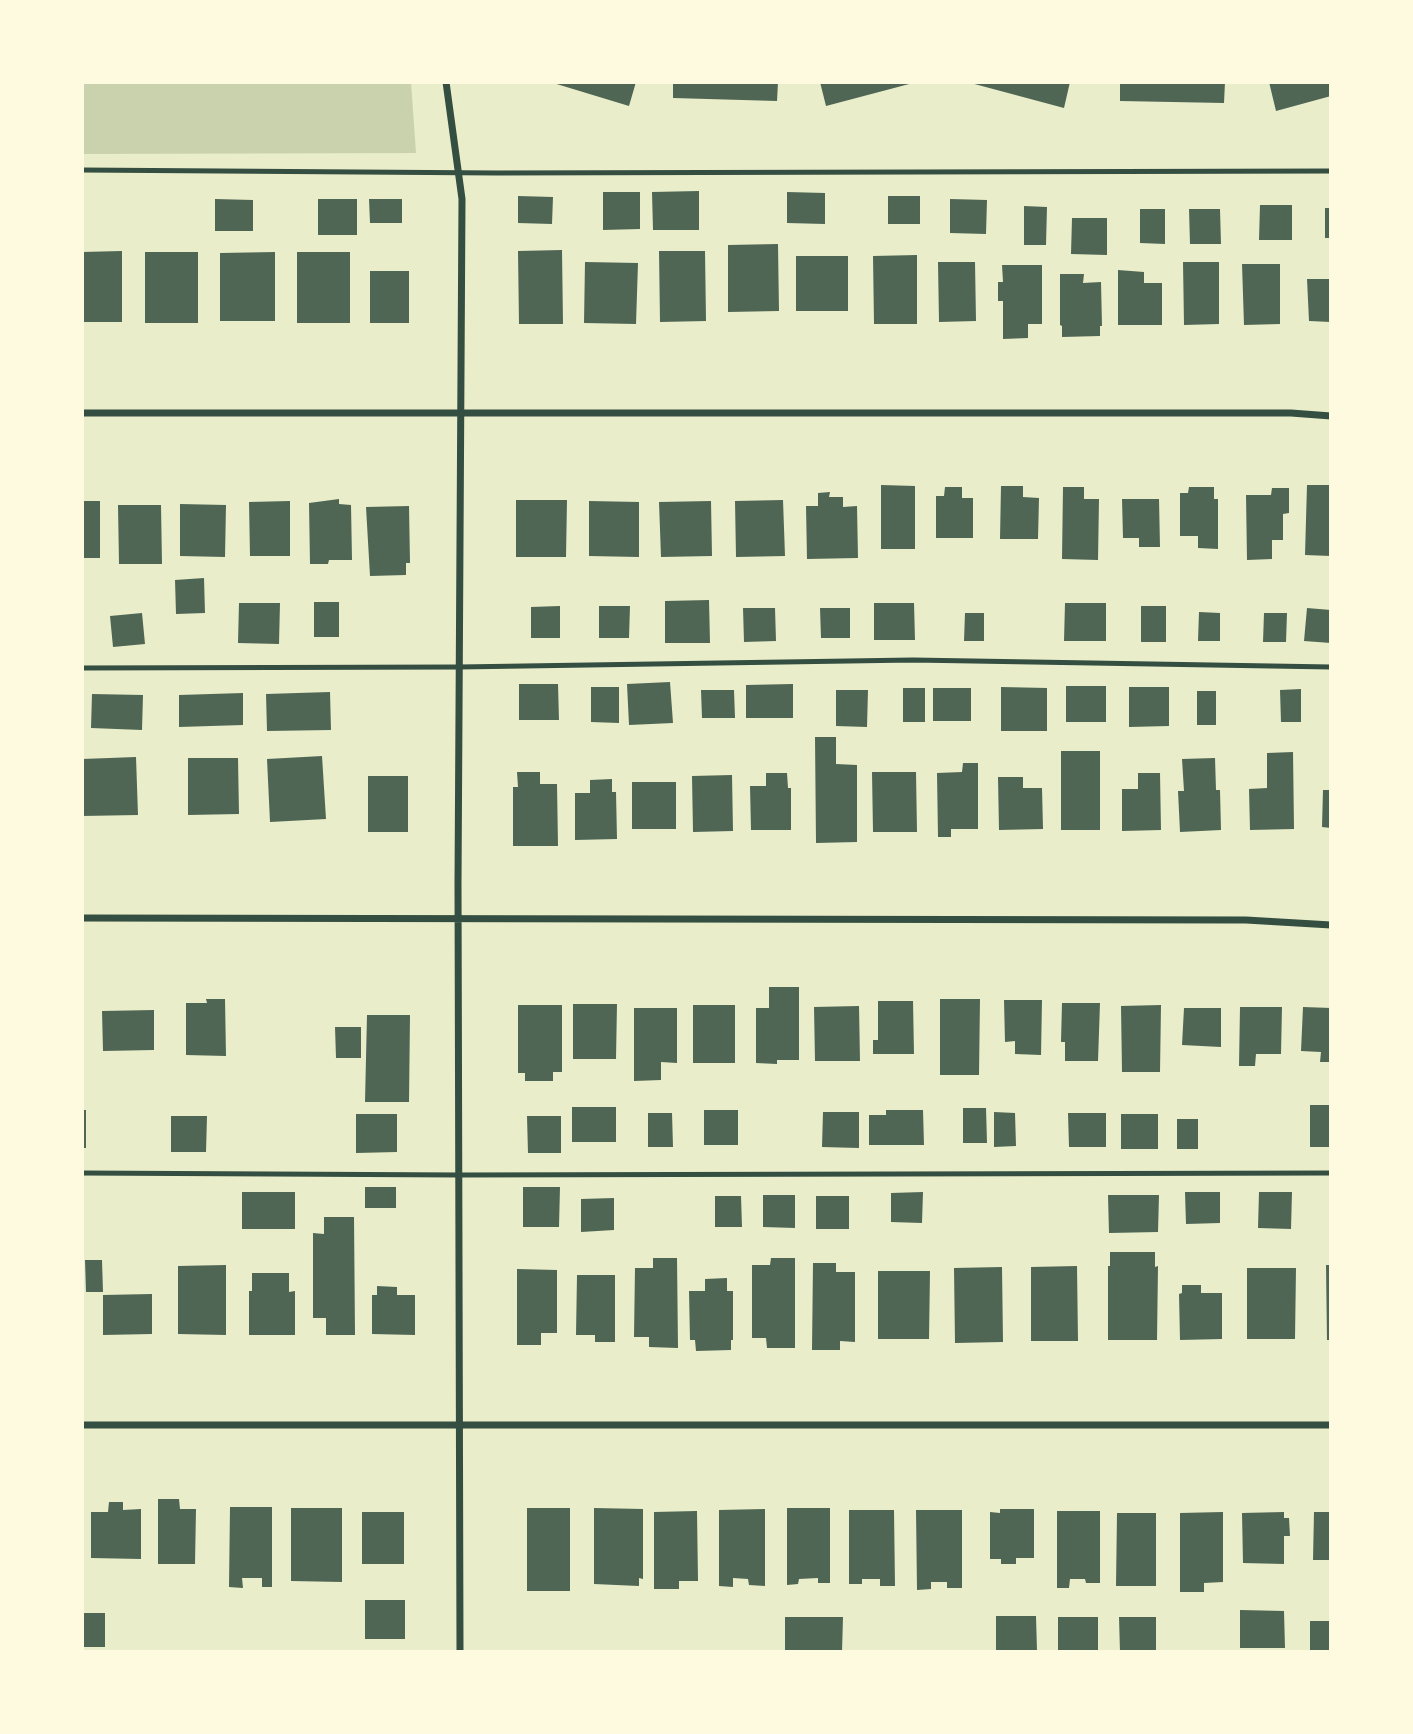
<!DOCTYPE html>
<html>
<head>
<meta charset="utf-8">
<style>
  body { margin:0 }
  #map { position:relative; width:1413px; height:1734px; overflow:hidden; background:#e9edc9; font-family:Merriweather,serif }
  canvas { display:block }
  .frame { position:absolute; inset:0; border:84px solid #fefae0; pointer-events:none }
</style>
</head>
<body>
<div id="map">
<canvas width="1413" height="1734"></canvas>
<div class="frame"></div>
</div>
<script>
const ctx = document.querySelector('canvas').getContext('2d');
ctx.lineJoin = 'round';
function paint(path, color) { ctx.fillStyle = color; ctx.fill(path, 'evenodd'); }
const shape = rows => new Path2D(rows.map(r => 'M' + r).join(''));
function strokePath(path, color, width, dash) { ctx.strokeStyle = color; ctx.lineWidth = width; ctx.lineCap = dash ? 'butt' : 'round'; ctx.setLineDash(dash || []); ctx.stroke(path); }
paint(shape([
  [82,82,411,82,416,153,82,154]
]), '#cad2ad');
paint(shape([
  [550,82,636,82,629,106],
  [673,82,778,82,777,101,673,98],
  [820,82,913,82,913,83,826,106],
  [967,82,1070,82,1064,108],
  [1120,82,1225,82,1224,103,1120,101],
  [1269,82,1331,82,1331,96,1276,111],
  [699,191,699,230,653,230,652,192],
  [603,192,640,192,640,229,603,230],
  [787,192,825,193,825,224,787,223],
  [518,196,553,197,552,224,518,223],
  [888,196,920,196,920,224,888,224],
  [215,199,253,200,253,231,215,231],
  [318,199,357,199,357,235,318,235],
  [369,199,402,199,402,223,370,223],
  [950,199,987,200,986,234,950,233],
  [1260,205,1292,205,1292,240,1259,240],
  [1024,206,1047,207,1046,245,1024,245],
  [1325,208,1331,208,1331,238,1325,238],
  [1140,209,1165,209,1165,244,1140,243],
  [1189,209,1220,209,1221,244,1190,244],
  [1072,218,1107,218,1107,255,1071,254],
  [778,244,779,311,728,312,728,245],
  [562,250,563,324,519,324,518,251],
  [122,251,122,322,82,322,82,252],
  [659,251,705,251,706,321,660,322],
  [145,252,198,252,198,323,145,323],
  [275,252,275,321,220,321,220,253],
  [297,252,350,252,350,323,297,323],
  [917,255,917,324,874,324,873,256],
  [796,256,848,256,848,311,796,311],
  [585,262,638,263,636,324,584,323],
  [938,262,975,262,976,321,939,322],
  [1183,262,1219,262,1219,324,1184,325],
  [1242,264,1280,264,1280,324,1244,325],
  [1002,265,1042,265,1042,324,1028,324,1028,338,1003,339,1003,301,998,301,998,282,1003,282],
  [1118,270,1144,272,1144,283,1162,283,1162,325,1118,325],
  [370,271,409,271,409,323,370,323],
  [1060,274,1084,274,1083,283,1101,282,1102,326,1100,326,1100,336,1062,337,1062,326,1060,325],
  [1307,279,1331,279,1331,322,1309,321],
  [881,485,915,486,915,549,881,549],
  [1307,485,1331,485,1331,556,1305,555],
  [1001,486,1023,486,1023,497,1039,498,1038,539,1000,539],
  [945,487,962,487,962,498,973,498,973,538,936,538,936,496,944,496],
  [1063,487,1084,487,1084,499,1099,499,1098,560,1062,559],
  [1189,487,1214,487,1214,499,1218,499,1218,549,1198,548,1198,536,1180,536,1180,493,1188,493],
  [1272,488,1289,488,1289,513,1283,514,1283,540,1272,540,1272,559,1247,560,1246,495,1271,495],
  [830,492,829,497,843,497,843,507,857,506,858,558,807,559,806,506,818,506,818,493],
  [339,499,339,504,351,505,352,560,329,560,328,564,310,564,309,503],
  [1122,499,1159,499,1160,547,1139,547,1139,538,1123,538],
  [516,500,567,500,566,557,516,557],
  [783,500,785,556,736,557,735,501],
  [82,501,100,501,100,558,82,558],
  [290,501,290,556,250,556,249,502],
  [589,501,639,502,639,557,589,556],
  [711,501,712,556,661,557,659,502],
  [180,504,226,505,225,557,180,556],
  [118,505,161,505,162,564,119,564],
  [409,506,410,563,406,563,406,575,370,576,366,507],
  [204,578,205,613,176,614,175,580],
  [709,600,710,643,665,643,665,601],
  [314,602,339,602,339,637,314,637],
  [239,603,280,603,279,644,238,643],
  [874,603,914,603,915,640,874,640],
  [1065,603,1106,603,1106,641,1064,641],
  [560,606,560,638,531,638,531,607],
  [599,606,630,606,629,638,599,638],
  [1141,606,1166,606,1166,642,1141,642],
  [743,608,775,608,776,641,744,642],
  [820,608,850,608,850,638,821,638],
  [1307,608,1331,610,1331,643,1304,641],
  [1199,612,1220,613,1220,641,1198,641],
  [142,613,145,644,113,647,110,616],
  [965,613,984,613,984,641,964,641],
  [1264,613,1287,613,1286,642,1263,642],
  [670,682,673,723,629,725,627,684],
  [519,684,558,684,559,720,519,720],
  [793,684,793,718,746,718,746,685],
  [1066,686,1106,686,1106,722,1066,722],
  [591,687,619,687,619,723,591,722],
  [1001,687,1047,688,1047,731,1001,731],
  [1129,687,1169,687,1169,726,1129,727],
  [903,688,925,688,925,722,903,722],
  [933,688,971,688,971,721,933,721],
  [1301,689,1301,722,1281,722,1280,690],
  [701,690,734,690,735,718,702,718],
  [836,690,868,690,867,727,836,726],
  [1197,691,1216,691,1216,725,1197,725],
  [330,692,331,730,267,731,266,694],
  [243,693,243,725,179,727,179,695],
  [92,694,143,695,142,730,91,728],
  [815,737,836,737,836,764,857,765,857,842,816,843],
  [1061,751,1100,751,1100,830,1061,830],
  [1293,752,1294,829,1250,830,1249,789,1267,788,1267,753],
  [322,756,326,819,270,822,267,759],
  [136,757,138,815,82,816,82,759],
  [188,758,238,758,239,814,188,815],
  [1215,758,1216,790,1220,790,1221,830,1180,832,1178,791,1184,791,1182,759],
  [963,763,978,763,978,829,951,829,951,837,938,837,937,773,962,772],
  [517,772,540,772,540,784,557,784,558,846,513,846,513,787,518,787],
  [872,772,916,772,917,832,873,832],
  [766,773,787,773,788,788,791,788,791,830,751,830,750,786,766,786],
  [1138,773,1160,773,1161,830,1122,831,1122,789,1138,789],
  [732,775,733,831,693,832,692,776],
  [368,776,408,776,408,832,368,832],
  [998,777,1023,777,1023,788,1042,788,1043,829,999,830],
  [612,779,612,792,616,792,617,839,575,840,575,793,590,793,590,780],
  [632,782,676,782,676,829,632,829],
  [1323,790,1331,790,1331,828,1322,827],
  [769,987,799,987,799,1060,777,1060,777,1064,756,1063,756,1008,769,1008],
  [206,999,225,999,226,1056,186,1055,186,1003,207,1003],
  [940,999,980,999,979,1075,940,1075],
  [1004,1000,1042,1000,1041,1055,1015,1054,1015,1041,1005,1042],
  [878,1001,913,1001,914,1054,873,1054,873,1040,878,1040],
  [1062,1003,1100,1003,1098,1061,1065,1061,1065,1042,1061,1042],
  [573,1004,617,1004,616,1059,573,1059],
  [518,1005,562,1005,562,1072,553,1072,553,1081,525,1081,525,1073,518,1073],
  [693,1005,735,1005,735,1063,693,1063],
  [1161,1005,1160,1072,1122,1072,1121,1006],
  [859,1006,860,1061,815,1061,814,1007],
  [1240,1007,1282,1007,1281,1054,1256,1054,1255,1066,1239,1066],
  [1303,1007,1331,1008,1331,1062,1320,1062,1321,1052,1301,1051],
  [634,1008,677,1008,677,1063,661,1062,661,1080,634,1081],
  [1184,1008,1221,1008,1221,1047,1182,1045],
  [154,1010,154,1050,103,1051,102,1011],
  [367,1015,410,1015,409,1102,365,1102],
  [335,1027,361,1027,361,1058,336,1058],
  [1310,1105,1331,1105,1331,1147,1310,1147],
  [572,1107,616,1107,616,1142,572,1142],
  [963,1108,986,1108,987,1143,963,1143],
  [82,1110,86,1110,86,1148,82,1148],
  [704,1110,738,1110,738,1145,704,1145],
  [886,1110,923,1110,924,1145,869,1145,869,1115,886,1115],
  [823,1112,859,1112,859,1148,822,1147],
  [994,1112,1015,1113,1016,1146,994,1147],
  [648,1113,672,1113,673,1147,648,1147],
  [1068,1113,1106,1113,1106,1147,1069,1147],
  [356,1114,397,1114,397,1152,356,1153],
  [1121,1114,1158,1114,1158,1149,1121,1149],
  [171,1116,207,1116,206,1152,171,1152],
  [527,1116,561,1116,561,1153,528,1153],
  [1177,1119,1198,1119,1198,1149,1177,1149],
  [365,1187,396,1187,396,1208,365,1208],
  [523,1187,560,1187,559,1227,523,1227],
  [242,1192,295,1192,295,1229,242,1229],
  [923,1192,922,1223,891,1222,891,1193],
  [1185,1192,1220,1192,1220,1223,1186,1224],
  [1259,1192,1292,1192,1291,1229,1258,1228],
  [763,1195,795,1195,795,1228,763,1227],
  [1108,1195,1159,1195,1158,1232,1109,1233],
  [715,1196,741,1196,742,1227,715,1227],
  [816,1196,849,1196,849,1229,816,1229],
  [614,1198,614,1230,581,1232,581,1199],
  [324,1217,354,1217,355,1335,326,1335,326,1318,313,1318,313,1233,324,1234],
  [1110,1252,1155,1252,1155,1267,1158,1266,1157,1340,1108,1340,1108,1266,1110,1266],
  [653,1258,677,1258,678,1348,649,1347,649,1337,634,1337,635,1268,653,1268],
  [771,1258,795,1258,795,1348,767,1348,766,1338,752,1338,752,1265,770,1265],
  [85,1260,102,1260,103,1292,86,1292],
  [813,1263,836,1263,836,1272,855,1272,855,1342,840,1341,840,1350,812,1350],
  [226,1265,226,1335,178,1334,178,1266],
  [1326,1265,1331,1265,1331,1340,1327,1340],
  [1077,1266,1078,1341,1031,1341,1031,1267],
  [1002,1267,1003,1342,955,1343,954,1268],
  [1247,1268,1296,1268,1295,1339,1247,1339],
  [517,1269,557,1270,557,1333,541,1333,541,1345,517,1345],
  [878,1271,930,1271,929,1339,878,1339],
  [252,1273,289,1273,289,1292,295,1291,295,1335,249,1335,249,1291,252,1291],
  [577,1275,615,1275,615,1342,595,1342,595,1335,576,1335],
  [727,1278,727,1291,733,1291,733,1340,731,1340,731,1350,696,1351,695,1340,690,1340,689,1291,705,1291,705,1279],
  [1182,1285,1201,1285,1201,1293,1222,1293,1222,1339,1180,1340,1179,1294,1182,1293],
  [377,1286,397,1287,397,1295,415,1295,415,1335,372,1334,372,1295,377,1295],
  [152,1294,152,1334,103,1335,103,1295],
  [158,1499,179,1499,180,1509,196,1509,195,1564,158,1564],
  [109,1502,123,1502,123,1510,141,1509,141,1559,91,1558,91,1512,108,1512],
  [230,1507,272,1507,272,1587,262,1587,262,1578,242,1578,243,1588,229,1587],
  [291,1508,342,1508,342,1582,291,1581],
  [527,1508,570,1508,570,1591,527,1591],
  [594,1508,643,1509,643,1579,639,1578,639,1586,594,1584],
  [787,1508,830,1508,830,1583,818,1583,818,1578,799,1579,798,1584,787,1585],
  [765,1509,765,1586,749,1585,748,1579,733,1578,733,1587,719,1586,719,1510],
  [1000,1509,1034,1509,1034,1558,1016,1558,1016,1564,1001,1564,1001,1559,990,1559,990,1512,1000,1513],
  [849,1510,894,1510,895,1586,880,1586,880,1579,862,1579,862,1584,849,1584],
  [916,1510,962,1510,962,1588,947,1588,947,1582,931,1582,931,1589,917,1590],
  [697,1511,698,1581,679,1581,679,1589,654,1589,654,1512],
  [1057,1511,1100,1511,1100,1583,1086,1583,1085,1579,1070,1579,1069,1588,1057,1588],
  [362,1512,404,1512,404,1564,362,1564],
  [1223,1512,1223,1582,1204,1583,1204,1592,1180,1592,1180,1513],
  [1284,1512,1284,1518,1289,1518,1290,1536,1284,1536,1284,1564,1243,1563,1242,1513],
  [1314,1512,1331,1512,1331,1560,1313,1560],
  [1117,1513,1156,1513,1156,1586,1116,1586],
  [365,1600,405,1600,405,1639,365,1639],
  [1240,1610,1284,1611,1285,1648,1240,1648],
  [84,1613,105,1613,105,1647,84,1647],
  [996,1616,1036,1616,1037,1651,996,1650],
  [785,1617,843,1617,842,1652,785,1652],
  [1058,1617,1098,1617,1098,1651,1058,1651],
  [1119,1617,1156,1617,1156,1652,1120,1652],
  [1310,1621,1331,1621,1331,1652,1310,1652]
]), '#4f6655');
strokePath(shape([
  [82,170,497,173,1331,171],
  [82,668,459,667,913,660,1331,667],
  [82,1173,460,1175,1331,1173]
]), '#344e41', 5);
strokePath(shape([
  [446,82,462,199,458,882,460,1652],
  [82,413,1291,413,1331,416],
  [82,918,1246,920,1331,925],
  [82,1425,1331,1425]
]), '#344e41', 7);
</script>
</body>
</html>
